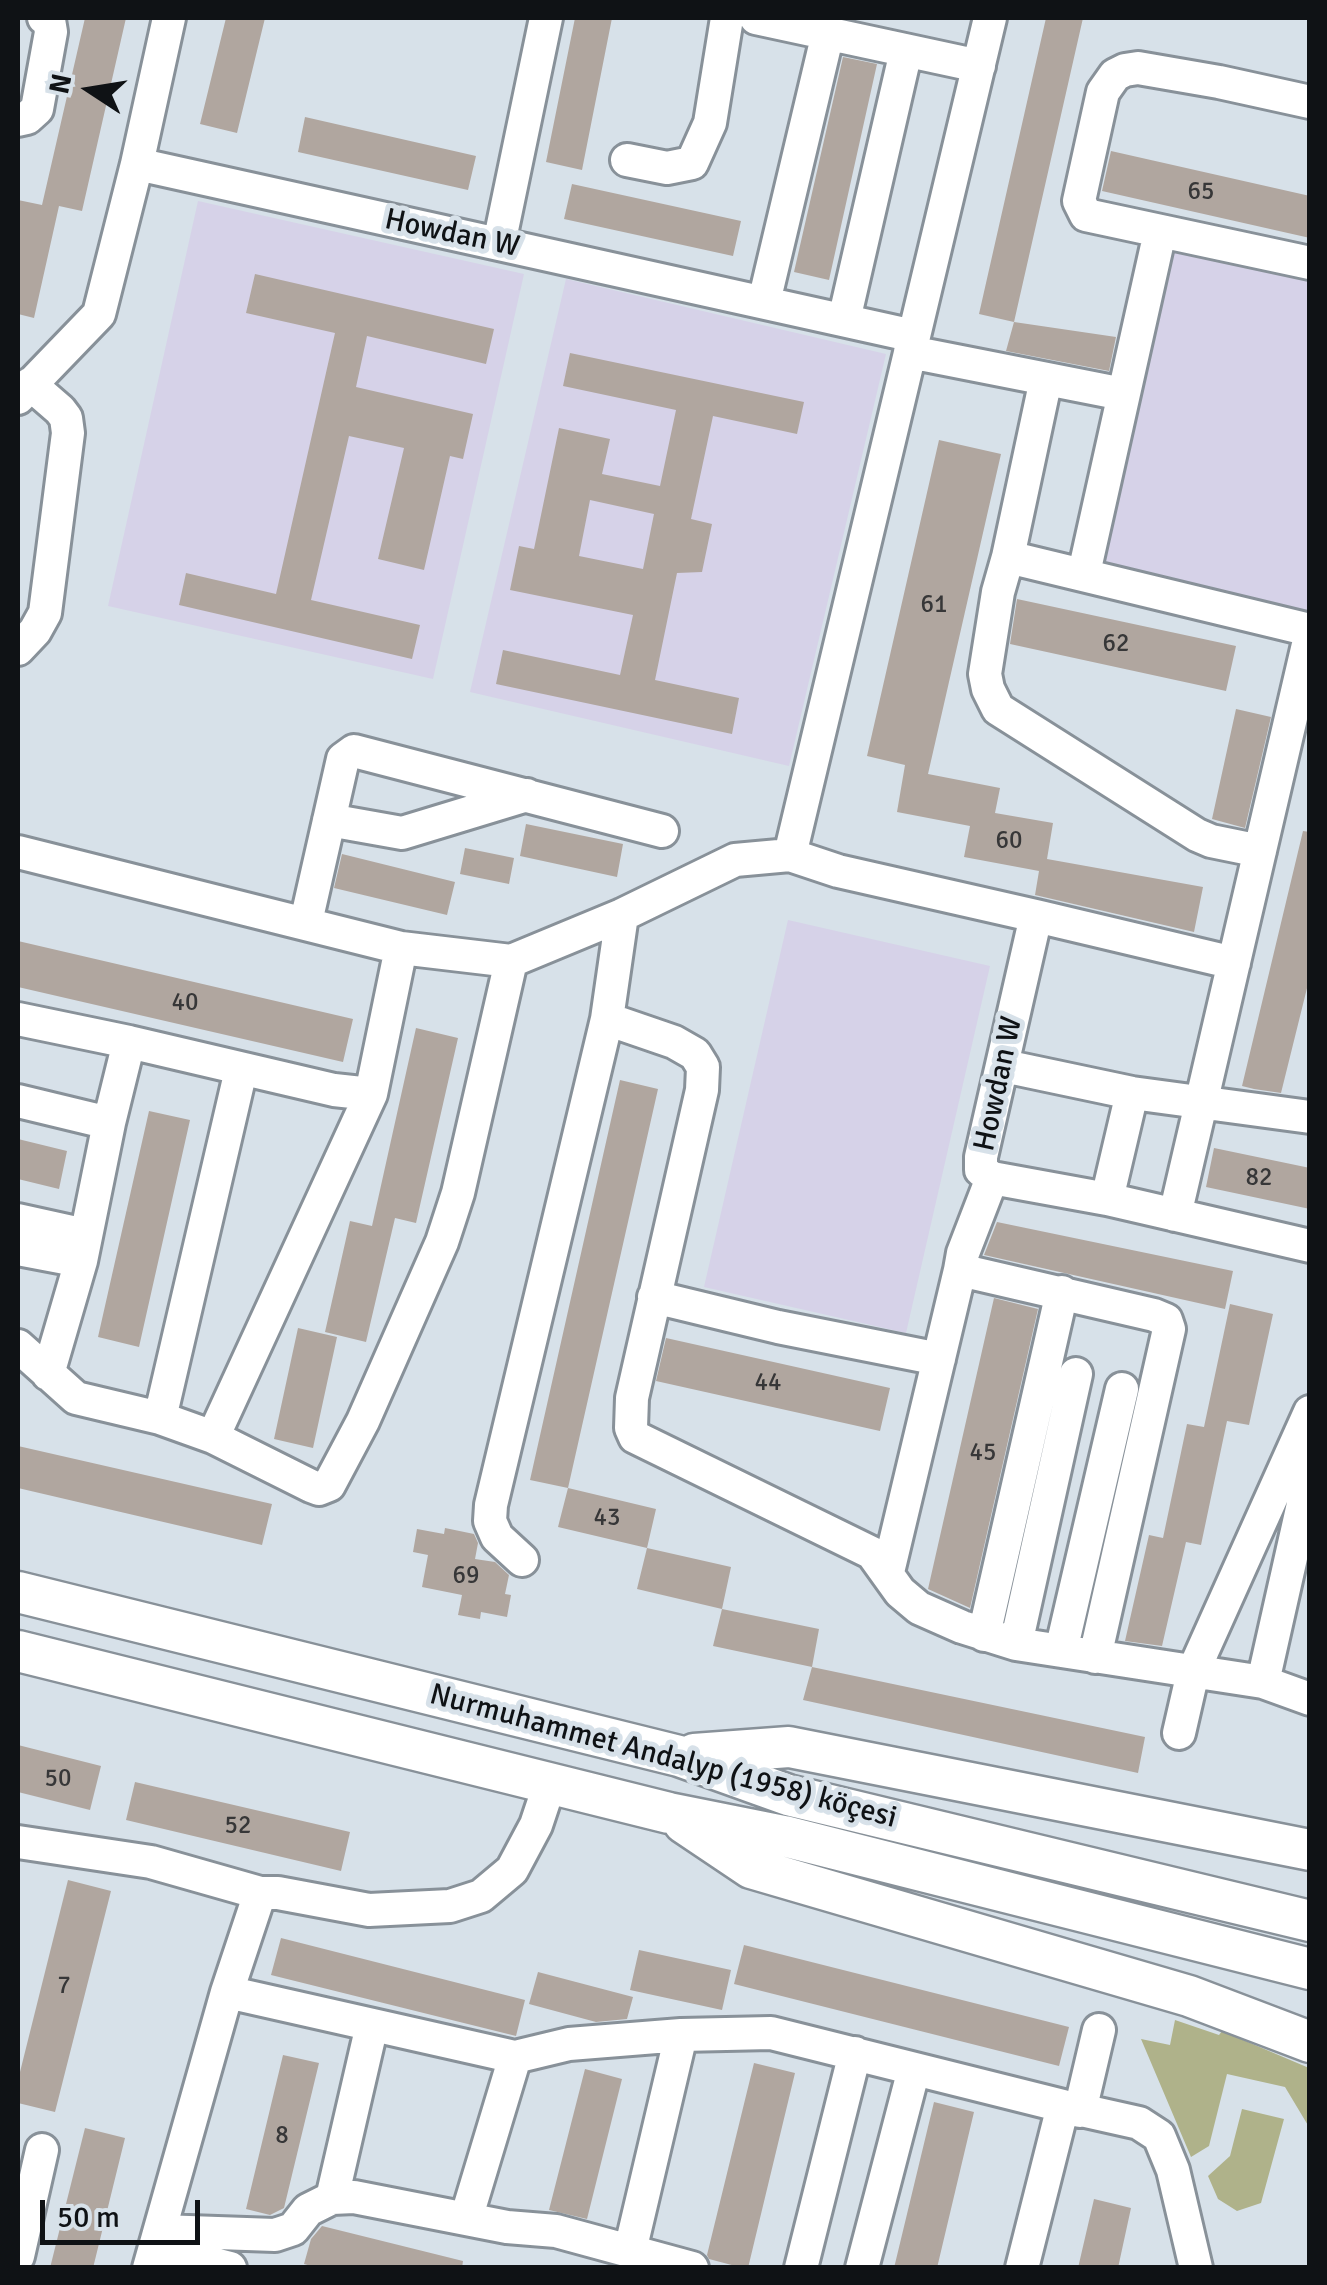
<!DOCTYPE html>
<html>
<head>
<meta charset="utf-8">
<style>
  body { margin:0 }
  #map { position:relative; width:1327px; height:2285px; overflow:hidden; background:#d7e1e9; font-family:Signika,sans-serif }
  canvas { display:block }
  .frame { position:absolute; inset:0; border:20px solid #0f1215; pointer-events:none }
  .north { position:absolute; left:40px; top:40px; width:100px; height:100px; -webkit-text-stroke:8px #d7e1e9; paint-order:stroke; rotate:282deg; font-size:28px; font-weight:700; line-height:40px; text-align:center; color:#0f1215 }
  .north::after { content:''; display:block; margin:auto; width:35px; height:45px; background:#0f1215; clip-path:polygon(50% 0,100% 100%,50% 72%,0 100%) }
  .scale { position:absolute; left:40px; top:2200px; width:160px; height:45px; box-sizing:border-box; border:5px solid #0f1215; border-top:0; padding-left:12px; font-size:30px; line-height:35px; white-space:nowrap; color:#0f1215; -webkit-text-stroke:8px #d7e1e9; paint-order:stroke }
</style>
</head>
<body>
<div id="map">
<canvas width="1327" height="2285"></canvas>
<div class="frame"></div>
<div class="north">N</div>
<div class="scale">50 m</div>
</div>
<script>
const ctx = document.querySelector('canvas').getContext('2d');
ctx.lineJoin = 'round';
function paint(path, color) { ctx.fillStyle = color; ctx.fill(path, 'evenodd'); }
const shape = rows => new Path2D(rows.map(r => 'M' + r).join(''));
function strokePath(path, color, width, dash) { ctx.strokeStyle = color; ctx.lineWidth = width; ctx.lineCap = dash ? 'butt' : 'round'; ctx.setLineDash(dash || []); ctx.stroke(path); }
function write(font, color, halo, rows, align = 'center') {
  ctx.font = font + ' Signika,sans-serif'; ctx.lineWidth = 10; ctx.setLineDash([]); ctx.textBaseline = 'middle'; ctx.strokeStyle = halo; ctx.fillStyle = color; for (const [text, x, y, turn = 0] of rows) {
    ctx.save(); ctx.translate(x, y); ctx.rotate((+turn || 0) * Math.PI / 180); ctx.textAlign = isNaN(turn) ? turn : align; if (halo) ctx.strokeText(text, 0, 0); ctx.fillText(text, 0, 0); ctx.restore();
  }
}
paint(shape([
  [198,201,524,274,433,679,108,606],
  [1169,245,1309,277,1309,613,1096,564],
  [566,279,886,354,789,766,470,692],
  [788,920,990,966,906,1333,704,1287]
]), '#d6d2e8');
paint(shape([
  [1175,2020,1219,2035,1222,2031,1309,2068,1309,2127,1285,2087,1227,2074,1209,2146,1191,2157,1141,2039,1170,2045],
  [1242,2109,1284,2119,1261,2203,1237,2211,1218,2199,1208,2176,1230,2156]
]), '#afb28a');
paint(shape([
  [85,18,126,18,82,211,59,206,34,318,18,314,18,200,42,205],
  [226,18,265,18,237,133,200,124],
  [575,18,612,18,582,170,546,162],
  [1046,18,1083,18,1014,322,979,314],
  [843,57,877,64,829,280,794,272],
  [305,117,476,156,468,190,298,152],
  [1111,151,1310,196,1310,238,1102,191],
  [572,184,741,221,733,256,564,219],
  [255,274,494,329,486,364,367,336,356,387,473,414,463,459,450,456,424,570,378,559,404,448,349,436,311,600,420,625,412,659,179,605,186,573,276,594,335,333,246,313],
  [1014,322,1116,337,1109,371,1006,351],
  [570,353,804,402,797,434,713,416,691,519,712,524,702,572,677,573,655,680,739,698,732,734,496,684,503,650,620,675,633,615,510,590,519,546,534,549,559,428,610,439,602,474,660,486,676,410,563,386],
  [590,500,654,514,643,569,579,556],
  [939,440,1001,454,928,774,1000,788,995,813,1053,823,1047,859,1203,887,1194,932,1035,895,1039,871,964,857,970,826,897,812,905,765,867,756],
  [1017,599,1236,646,1226,691,1010,644],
  [1236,709,1271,717,1245,828,1212,819],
  [526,824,623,844,617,877,520,856],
  [1303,831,1310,832,1310,976,1281,1093,1254,1089,1242,1086],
  [465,848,514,858,509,884,460,874],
  [342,854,455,882,447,915,334,888],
  [18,941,353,1019,343,1062,18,987],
  [416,1028,458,1038,416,1223,395,1218,366,1342,325,1332,350,1221,372,1226],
  [620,1080,658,1089,568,1488,530,1480],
  [149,1111,190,1120,139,1347,98,1337],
  [18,1139,67,1151,59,1189,18,1179],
  [1214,1148,1310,1168,1310,1209,1206,1187],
  [997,1222,1233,1271,1225,1309,984,1255],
  [994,1298,1038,1309,970,1608,928,1589],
  [1230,1304,1273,1314,1249,1425,1227,1421,1201,1545,1186,1542,1162,1646,1125,1641,1149,1535,1163,1538,1187,1424,1204,1427],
  [298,1328,337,1337,313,1448,274,1439],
  [666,1338,890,1388,880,1431,656,1381],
  [18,1446,272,1504,262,1545,18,1488],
  [568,1488,656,1509,647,1548,558,1527],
  [445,1528,474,1534,478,1543,475,1559,495,1562,509,1575,505,1594,511,1595,507,1617,481,1612,480,1619,458,1615,462,1595,422,1587,428,1555,413,1552,417,1529,444,1534],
  [647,1548,731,1567,722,1609,637,1589],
  [722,1609,819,1629,812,1667,713,1646],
  [812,1667,1145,1737,1138,1773,803,1700],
  [18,1745,101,1766,90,1810,18,1792],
  [135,1782,350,1832,341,1871,126,1820],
  [68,1880,111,1891,55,2112,18,2103,18,2080],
  [281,1938,525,2000,516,2036,271,1975],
  [744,1945,1069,2027,1059,2066,734,1984],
  [639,1950,731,1970,722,2010,630,1990],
  [538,1972,633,1997,627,2019,596,2022,529,2004],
  [283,2055,319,2063,284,2208,270,2215,246,2209],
  [754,2063,795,2073,748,2268,743,2268,709,2259,707,2255],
  [585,2069,622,2079,587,2219,549,2210],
  [934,2102,974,2112,937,2268,894,2268],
  [85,2128,125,2138,93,2268,50,2268],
  [1094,2199,1131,2208,1118,2268,1078,2268],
  [322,2226,463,2261,462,2268,318,2268,304,2264,311,2239]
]), '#b0a69f');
const minor = shape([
  [756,18,979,66],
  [1310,102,1219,82,1138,68,1125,70,1115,75,1103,92,1079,201,1086,215,1310,263],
  [18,120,27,118,37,109,51,32,49,20,44,18],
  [627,160,667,168,692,163,710,123,727,18],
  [137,164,914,336],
  [499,244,546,18],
  [764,302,828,33],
  [844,320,906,51],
  [910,352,1123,394],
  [18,398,99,314,137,164,169,18],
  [1008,557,1046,379],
  [1084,573,1160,232],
  [18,649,35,631,45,613,68,433,66,418,60,410,30,384],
  [329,820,402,833,527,795],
  [1260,851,1211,841,1197,835,998,709,988,689,985,674,998,592,1008,557,1310,630],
  [18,852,401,948,511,961,622,915,735,860,790,855,990,18],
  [790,855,838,871,1036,916,981,1157,981,1170,992,1178,1107,1199,1310,1246],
  [1036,916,1234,963],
  [306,922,343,759,354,751,662,831],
  [18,1019,129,1042],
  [607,1019,674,1042,695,1054,703,1067,702,1090,632,1398,631,1428,635,1437,872,1553,900,1592,919,1608,962,1627,1016,1644,1263,1682,1310,1473],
  [1004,1066,1132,1093,1310,1117],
  [18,1101,109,1123,129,1042,334,1090,371,1094,401,948],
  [992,1178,963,1253,960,1270,1154,1315,1166,1320,1169,1329,1095,1657],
  [1107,1199,1132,1093],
  [1175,1215,1310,636],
  [18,1220,86,1235],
  [18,1249,81,1261],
  [654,1297,778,1327,939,1359],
  [18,1346,76,1398,160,1418,213,1437,311,1486,319,1489,329,1485,363,1421,442,1242,458,1193,511,961],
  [48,1374,81,1261,109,1123],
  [160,1418,241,1070],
  [213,1437,371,1094],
  [522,1560,497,1537,490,1521,491,1505,607,1019,622,915],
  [888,1572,960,1270],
  [984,1635,1062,1292],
  [1016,1644,1076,1374],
  [1061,1651,1122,1389],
  [1263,1682,1310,1699],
  [1179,1733,1193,1672,1310,1412],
  [18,1842,151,1862,260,1893,278,1893,369,1910,450,1906,481,1896,512,1870,536,1825,550,1783],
  [227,1992,515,2057,569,2044,681,2035,771,2033,1063,2106],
  [1080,2111,1099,2030],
  [332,2198,372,2025],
  [466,2219,515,2057],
  [160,2231,275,2235,293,2229,308,2210,332,2198,354,2197,507,2227,556,2231,692,2268],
  [155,2249,230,2268],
  [630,2251,681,2035],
  [18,2256,42,2150],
  [149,2268,227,1992,260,1893],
  [801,2268,855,2053],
  [862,2268,914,2069],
  [1022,2268,1063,2106,1139,2123,1159,2136,1173,2170,1196,2268]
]);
const major = shape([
  [18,1592,679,1756,788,1795,1310,1921],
  [18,1651,669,1813,784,1836,1310,1969],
  [694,1754,789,1747,1310,1850],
  [684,1823,751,1868,1189,1996,1310,2042]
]);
strokePath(minor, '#889199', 38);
strokePath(major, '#889199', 45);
strokePath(minor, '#fff', 32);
strokePath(major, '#fff', 40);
write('25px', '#373738', null, [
  ["65",1201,192],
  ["61",934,605],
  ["62",1116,644],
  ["60",1009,841],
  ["40",185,1003],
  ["82",1259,1178],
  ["44",768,1383],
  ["45",983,1453],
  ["43",607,1518],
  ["69",466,1576],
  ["50",58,1779],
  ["52",238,1826],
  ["7",64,1986],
  ["8",282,2136]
]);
write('30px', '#0f1215', '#d7e1e9', [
  ["Howdan W",452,234,12],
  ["Howdan W",999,1084,-78],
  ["Nurmuhammet Andalyp (1958) köçesi",663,1757,15]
]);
</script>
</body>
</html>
